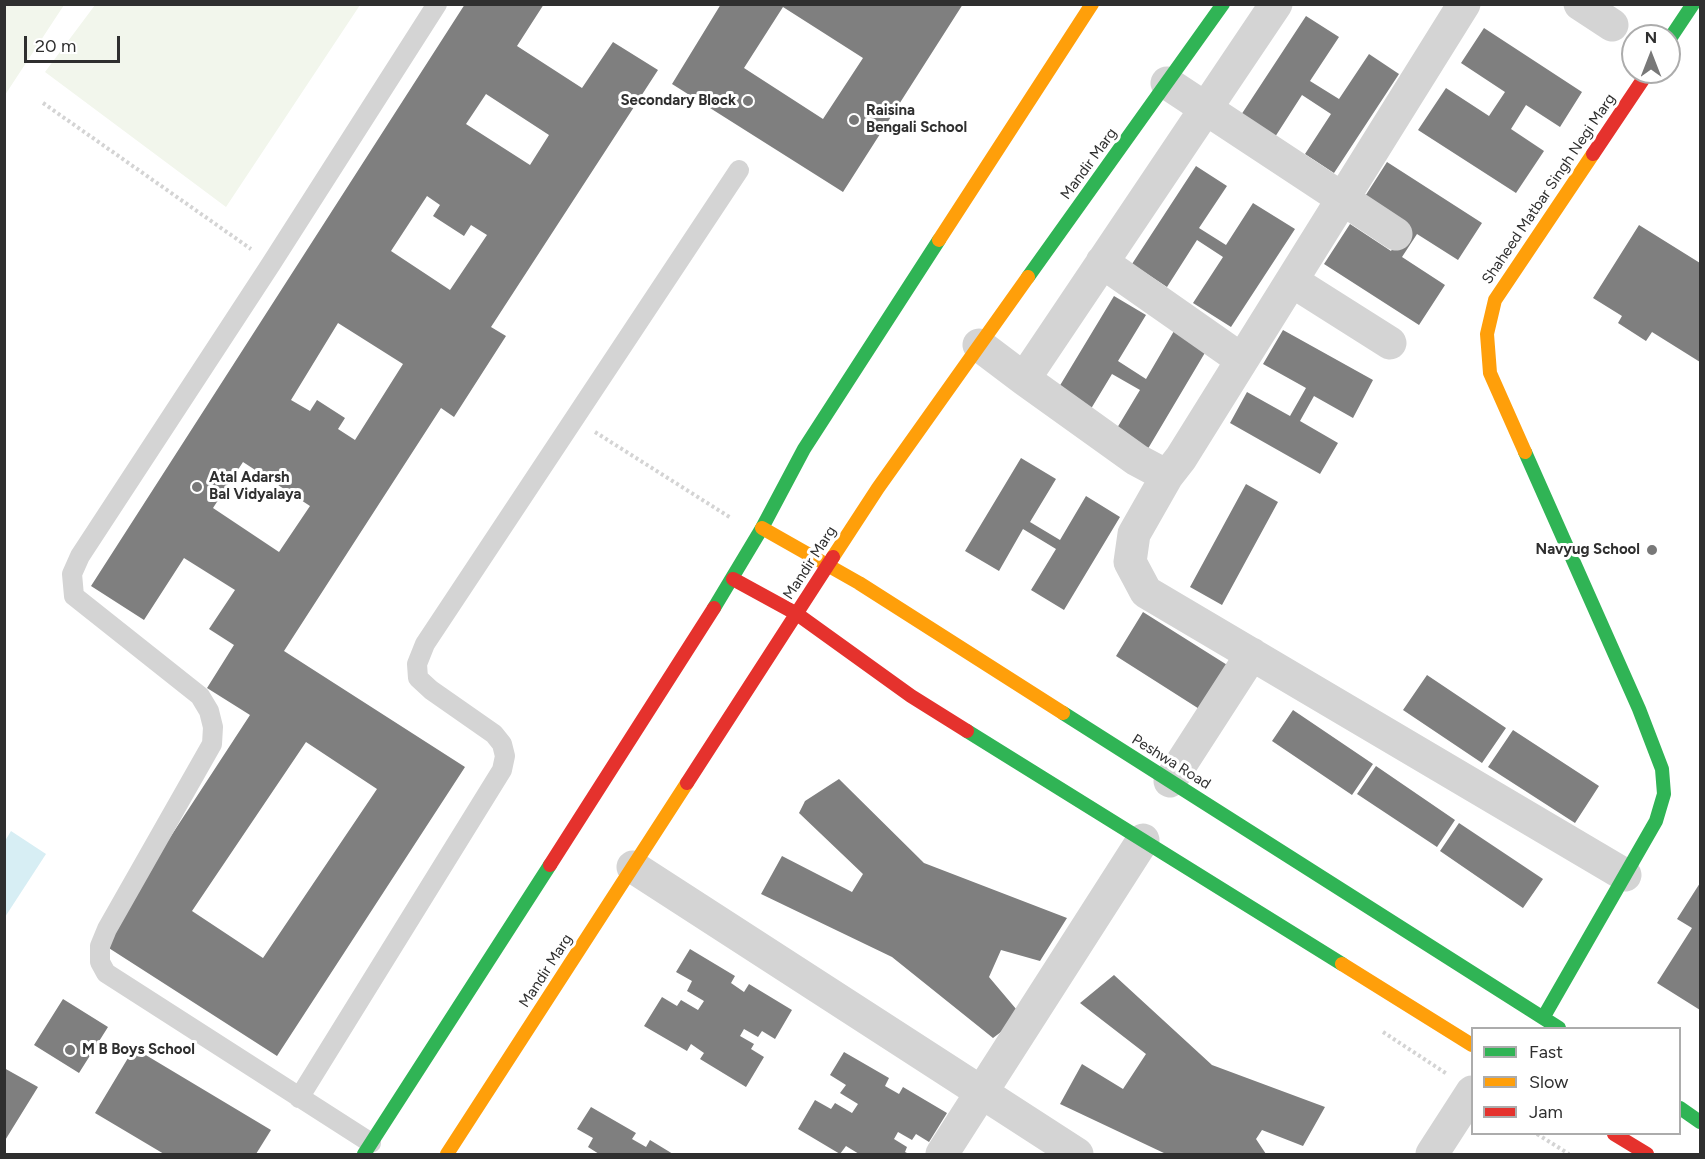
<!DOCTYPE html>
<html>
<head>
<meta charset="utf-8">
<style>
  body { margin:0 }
  #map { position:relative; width:1705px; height:1159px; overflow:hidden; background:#fff; font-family:Figtree,sans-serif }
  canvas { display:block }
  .frame { position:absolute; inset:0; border:6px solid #2f2f2f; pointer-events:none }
  .legend { position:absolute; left:1471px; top:1027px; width:210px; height:108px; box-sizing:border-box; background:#fff; border:2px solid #acacac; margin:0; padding:8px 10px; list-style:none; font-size:18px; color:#2f2f2f }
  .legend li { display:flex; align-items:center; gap:12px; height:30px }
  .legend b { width:30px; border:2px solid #acacac }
  .north { position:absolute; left:1621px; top:24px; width:60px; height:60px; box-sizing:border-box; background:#fff; border:2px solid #acacac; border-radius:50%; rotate:0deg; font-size:16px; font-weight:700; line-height:24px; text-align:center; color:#2f2f2f }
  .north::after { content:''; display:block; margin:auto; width:21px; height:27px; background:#787878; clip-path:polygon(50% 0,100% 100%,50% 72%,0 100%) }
  .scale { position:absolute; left:24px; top:36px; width:96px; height:27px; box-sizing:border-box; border:3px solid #2f2f2f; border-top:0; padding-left:8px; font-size:18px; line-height:21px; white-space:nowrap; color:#2f2f2f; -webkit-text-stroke:4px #fff; paint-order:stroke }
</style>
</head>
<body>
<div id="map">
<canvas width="1705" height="1159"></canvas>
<div class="frame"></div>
<ul class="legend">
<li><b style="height:8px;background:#30b455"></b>Fast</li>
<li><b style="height:8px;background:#ff9f0a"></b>Slow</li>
<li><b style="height:8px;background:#e5322d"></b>Jam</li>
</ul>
<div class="north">N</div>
<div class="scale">20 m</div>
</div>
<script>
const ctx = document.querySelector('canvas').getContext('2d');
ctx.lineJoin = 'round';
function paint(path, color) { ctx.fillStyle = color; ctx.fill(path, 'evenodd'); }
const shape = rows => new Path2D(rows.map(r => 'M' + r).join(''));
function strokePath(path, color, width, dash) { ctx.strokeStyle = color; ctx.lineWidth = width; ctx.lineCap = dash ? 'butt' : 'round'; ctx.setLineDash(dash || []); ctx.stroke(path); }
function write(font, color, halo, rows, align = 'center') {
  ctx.font = font + ' Figtree,sans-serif'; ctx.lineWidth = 6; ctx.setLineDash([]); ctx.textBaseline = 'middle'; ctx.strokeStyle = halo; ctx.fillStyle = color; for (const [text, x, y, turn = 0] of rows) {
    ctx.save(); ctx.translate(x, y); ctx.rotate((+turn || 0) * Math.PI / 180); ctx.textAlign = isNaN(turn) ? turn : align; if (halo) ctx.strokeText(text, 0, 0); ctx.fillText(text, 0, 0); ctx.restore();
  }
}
paint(shape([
  [5,4,64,5,5,95,4,5],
  [95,5,95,4,360,5,226,207,45,72]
]), '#f2f6ec');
paint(shape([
  [11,831,46,854,5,917,5,841]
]), '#d7eef4');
paint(shape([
  [465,4,544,4,517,46,582,88,613,42,658,70,491,327,506,336,454,417,441,408,284,651,465,767,277,1056,101,943,250,715,207,688,234,645,209,629,235,590,184,558,144,620,91,586],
  [486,94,549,135,530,165,466,124],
  [427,196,440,205,433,216,464,236,471,225,487,235,450,290,391,251],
  [338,323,403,364,355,440,338,429,345,418,317,400,310,411,291,400],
  [243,462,310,506,279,552,213,508],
  [306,742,377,789,263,958,192,911],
  [721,4,963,4,843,192,672,84],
  [783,7,863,58,823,119,744,68],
  [1306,16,1339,37,1310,81,1339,99,1369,54,1399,74,1334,173,1305,154,1331,114,1302,95,1275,137,1241,115],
  [1484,28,1582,92,1560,127,1526,105,1511,129,1544,151,1516,193,1418,130,1446,88,1489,116,1505,92,1461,63],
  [1387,162,1482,223,1458,260,1417,234,1402,257,1445,285,1419,325,1324,264,1350,224,1391,251,1405,229,1362,201],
  [1196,166,1227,186,1199,228,1226,245,1253,203,1295,229,1231,327,1193,303,1223,257,1197,240,1167,287,1132,264],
  [1639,225,1700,263,1700,362,1652,332,1646,341,1618,323,1622,316,1593,298],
  [1114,296,1146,315,1118,361,1146,379,1174,331,1206,351,1146,452,1114,433,1140,390,1112,374,1086,417,1053,397],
  [1283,330,1373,380,1353,418,1314,396,1300,421,1338,443,1320,474,1230,423,1247,392,1290,416,1306,388,1263,364],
  [1021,458,1056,479,1030,522,1060,540,1086,496,1120,517,1064,610,1031,590,1056,549,1023,529,999,571,965,551],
  [1246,484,1278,502,1222,605,1190,587],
  [1143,612,1232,668,1204,712,1116,656],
  [1427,675,1506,728,1482,763,1403,710],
  [1293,710,1373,764,1352,795,1272,741],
  [1513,730,1599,786,1575,823,1488,767],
  [1376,766,1455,820,1437,847,1357,794],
  [839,779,924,863,1067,918,1040,961,1001,950,989,977,1022,1016,993,1038,892,957,761,894,782,856,852,892,863,874,799,813,805,801],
  [1459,823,1543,879,1523,908,1440,851],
  [1700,883,1700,1010,1657,983,1692,928,1677,919],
  [690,949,735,976,731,983,744,992,749,984,792,1010,775,1039,762,1031,758,1037,744,1029,740,1036,754,1044,751,1049,764,1057,746,1087,700,1059,704,1053,691,1044,687,1051,644,1026,662,997,677,1006,681,1000,698,1010,704,1001,687,991,692,981,676,972],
  [1114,975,1212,1065,1325,1107,1303,1146,1262,1130,1256,1139,1266,1154,1166,1154,1060,1104,1082,1064,1123,1089,1146,1054,1080,1003],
  [63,999,108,1027,79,1073,34,1045],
  [134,1048,271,1130,256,1154,164,1154,95,1113],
  [844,1052,889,1078,885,1086,899,1094,903,1087,947,1113,929,1142,916,1134,912,1140,898,1132,894,1139,907,1147,905,1152,909,1154,859,1154,846,1146,840,1154,798,1129,815,1100,831,1109,835,1103,852,1113,858,1104,840,1093,846,1085,830,1075],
  [4,1068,38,1087,4,1142],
  [591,1107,636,1133,632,1139,646,1147,650,1140,673,1154,599,1154,588,1147,593,1138,577,1129]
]), '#7f7f7f');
strokePath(shape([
  [43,103,251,249],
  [595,432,731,518],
  [1383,1032,1447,1074],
  [1537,1134,1569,1154]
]), '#d4d4d4', 4, [3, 3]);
strokePath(shape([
  [299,1098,502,770,505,756,502,744,494,734,431,690,418,678,417,664,425,644,739,170],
  [371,1143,106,973,100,962,100,946,107,929,212,744,213,727,209,711,200,696,74,596,72,574,80,556,271,264,437,4]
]), '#d4d4d4', 20);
strokePath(shape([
  [1580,4,1612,25],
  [1167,83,1396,234],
  [1102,262,1242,360],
  [1292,281,1390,343],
  [979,345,1024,379,1137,460,1167,476,1181,458,1464,4],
  [1024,379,1276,4],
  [1167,476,1134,534,1130,562,1146,592,1625,875],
  [1170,781,1252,654],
  [633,867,1077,1154],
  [942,1154,1143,840],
  [1432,1154,1472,1092]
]), '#d4d4d4', 33);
strokePath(shape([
  [1669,40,1693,4],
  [1028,277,1223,4],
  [1525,452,1639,709,1662,769,1664,794,1656,821,1543,1018],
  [714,608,762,528,804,449,939,240],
  [1063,713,1559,1028],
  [967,731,1342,964],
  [1680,1108,1700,1122],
  [364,1154,550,865]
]), '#30b455', 14);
strokePath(shape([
  [939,240,1092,4],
  [1525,452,1490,373,1487,334,1495,300,1593,154],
  [762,528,859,583,1063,713],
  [833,557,878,488,1028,277],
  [1342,964,1472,1045],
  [447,1154,687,783]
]), '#ff9f0a', 14);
strokePath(shape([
  [1593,154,1648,72],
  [733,579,797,614,911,696,967,731],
  [687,783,833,557],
  [550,865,714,608],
  [1614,1134,1647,1154]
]), '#e5322d', 14);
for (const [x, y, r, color] of [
  [748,101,6,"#787878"],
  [854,120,6,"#787878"],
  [197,487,6,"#787878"],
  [1652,550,6,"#787878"],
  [70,1050,6,"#787878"]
]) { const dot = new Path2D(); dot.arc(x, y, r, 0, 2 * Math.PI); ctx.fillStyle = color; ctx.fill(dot); strokePath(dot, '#fff', 2); }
write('bold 15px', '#2f2f2f', '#fff', [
  ["Secondary Block",736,101,"right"],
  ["Raisina",866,111],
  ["Bengali School",866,128],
  ["Atal Adarsh",209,478],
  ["Bal Vidyalaya",209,495],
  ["Navyug School",1640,550,"right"],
  ["M B Boys School",82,1050]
], 'left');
write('15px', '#2f2f2f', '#fff', [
  ["Mandir Marg",1089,164,-54],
  ["Shaheed Matbar Singh Negi Marg",1549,189,-56],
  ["Mandir Marg",810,563,-57],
  ["Peshwa Road",1171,762,32],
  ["Mandir Marg",546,971,-57]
]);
</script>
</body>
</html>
